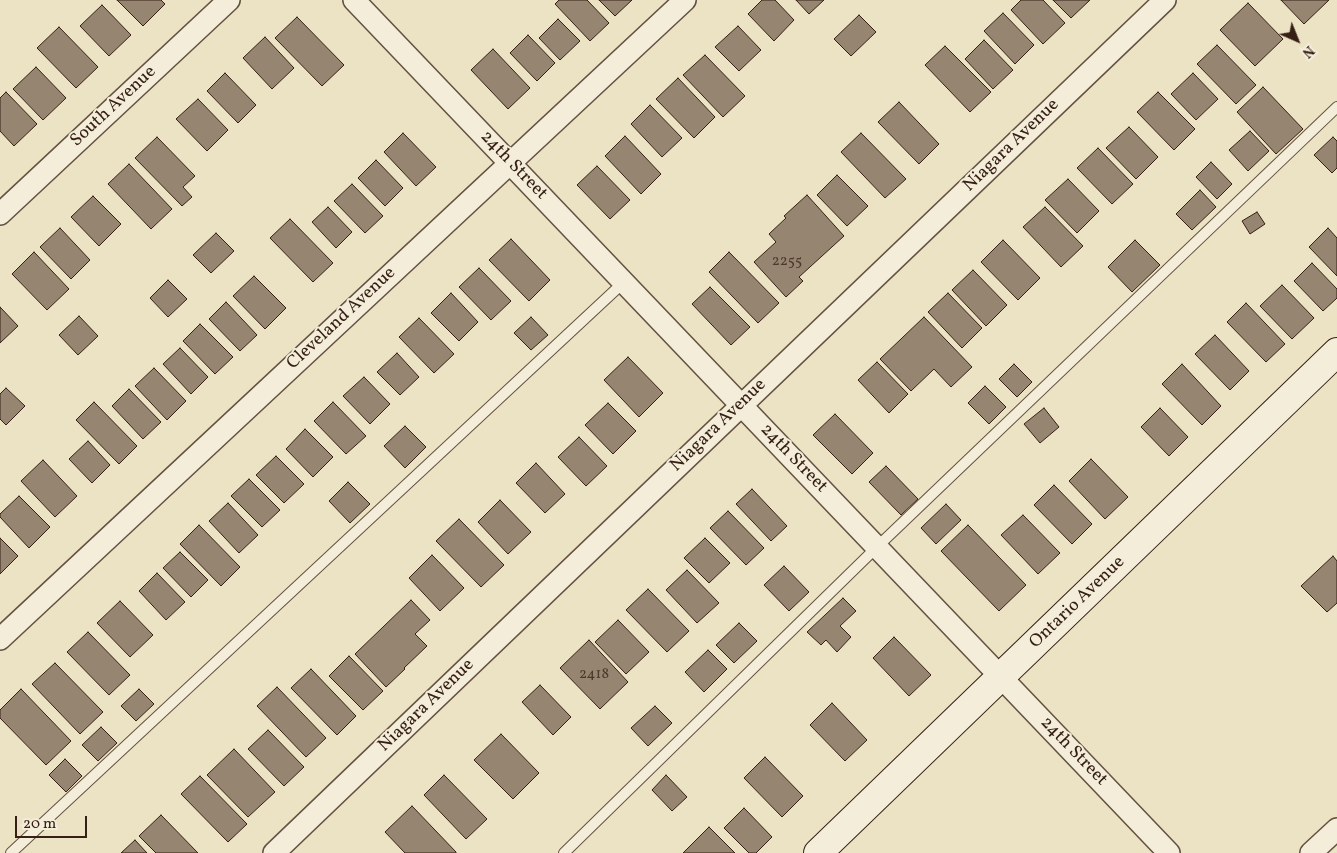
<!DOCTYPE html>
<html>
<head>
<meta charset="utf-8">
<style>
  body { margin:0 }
  #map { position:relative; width:1337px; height:853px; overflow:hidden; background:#ece3c5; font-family:Vollkorn,serif }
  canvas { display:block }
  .north { position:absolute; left:1272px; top:15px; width:50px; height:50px; -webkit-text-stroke:4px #f3edd9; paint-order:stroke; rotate:136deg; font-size:14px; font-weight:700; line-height:20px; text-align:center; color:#362015 }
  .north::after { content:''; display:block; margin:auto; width:18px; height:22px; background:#362015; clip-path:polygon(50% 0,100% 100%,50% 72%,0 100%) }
  .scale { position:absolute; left:15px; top:816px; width:72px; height:22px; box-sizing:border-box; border:2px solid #362015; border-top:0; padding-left:6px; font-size:15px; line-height:18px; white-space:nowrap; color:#362015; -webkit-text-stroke:4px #f3edd9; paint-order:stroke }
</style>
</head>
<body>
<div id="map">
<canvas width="1337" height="853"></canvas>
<div class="north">N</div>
<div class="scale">20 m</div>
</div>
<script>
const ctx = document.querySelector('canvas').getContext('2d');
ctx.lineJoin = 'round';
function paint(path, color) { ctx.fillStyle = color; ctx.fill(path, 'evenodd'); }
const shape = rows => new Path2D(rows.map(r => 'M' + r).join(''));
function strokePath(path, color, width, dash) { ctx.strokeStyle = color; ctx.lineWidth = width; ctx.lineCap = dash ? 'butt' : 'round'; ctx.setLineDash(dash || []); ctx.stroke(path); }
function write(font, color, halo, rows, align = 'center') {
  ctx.font = font + ' Vollkorn,serif'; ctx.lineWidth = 4; ctx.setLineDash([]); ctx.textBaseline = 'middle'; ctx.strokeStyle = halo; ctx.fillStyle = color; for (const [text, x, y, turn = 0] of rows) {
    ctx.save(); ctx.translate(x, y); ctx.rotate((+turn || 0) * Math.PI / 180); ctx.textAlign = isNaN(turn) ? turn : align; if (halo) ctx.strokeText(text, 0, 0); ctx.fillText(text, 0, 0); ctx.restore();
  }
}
const building = shape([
  [117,0,161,0,165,4,143,26,117,0],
  [559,0,587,0,609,23,590,41,555,4,559,0],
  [599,0,632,0,615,16,599,0],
  [762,0,775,0,794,20,774,41,748,14,762,0],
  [796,0,824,0,809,14,796,0],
  [1021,0,1043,0,1065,23,1043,44,1011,10,1021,0],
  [1053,0,1090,0,1071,18,1053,0],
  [1281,0,1329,0,1304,24,1281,0],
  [1248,3,1283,39,1255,66,1220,30,1248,3],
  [102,5,131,35,109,56,80,26,102,5],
  [1003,13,1034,45,1015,64,984,31,1003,13],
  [859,15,876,32,851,56,834,39,859,15],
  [297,17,344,65,322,86,275,38,297,17],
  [558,19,580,41,560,60,539,38,558,19],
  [738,26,761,50,739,71,715,47,738,26],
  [59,27,98,67,76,88,37,48,59,27],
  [528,35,555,63,537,81,510,53,528,35],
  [265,37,294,68,272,89,243,58,265,37],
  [984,40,1013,70,993,89,965,59,984,40],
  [1217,45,1256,85,1236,104,1197,64,1217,45],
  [945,46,991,92,970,112,925,65,945,46],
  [493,49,530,88,508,109,471,70,493,49],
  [705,55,745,96,723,117,683,75,705,55],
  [36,67,66,98,43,120,13,89,36,67],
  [225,73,256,105,238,123,207,91,225,73],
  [1193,73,1218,99,1196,120,1171,94,1193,73],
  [678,78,715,117,694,138,656,99,678,78],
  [1263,87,1303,129,1276,154,1237,112,1263,87],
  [6,92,37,124,14,146,0,131,0,98,6,92],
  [1158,92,1195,129,1174,150,1137,112,1158,92],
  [198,99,228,130,207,151,176,119,198,99],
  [899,102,939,144,919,164,878,122,899,102],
  [650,105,682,138,662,157,631,124,650,105],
  [1129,127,1158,157,1136,179,1106,148,1129,127],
  [1250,131,1269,151,1248,171,1229,150,1250,131],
  [403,133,436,167,416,186,384,152,403,133],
  [861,133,906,179,885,198,841,152,861,133],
  [625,136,661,174,641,194,605,156,625,136],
  [157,137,195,176,183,187,192,197,182,206,135,158,157,137],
  [1333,137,1337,141,1337,168,1332,173,1314,155,1333,137],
  [1098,148,1133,184,1112,204,1077,168,1098,148],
  [376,160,403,188,385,206,358,178,376,160],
  [1211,162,1232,184,1217,199,1196,177,1211,162],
  [129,164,172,209,151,229,108,184,129,164],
  [597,166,630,200,610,219,577,185,597,166],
  [837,175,868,206,847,226,817,195,837,175],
  [1068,179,1099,211,1077,233,1045,200,1068,179],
  [352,184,383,216,365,233,334,201,352,184],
  [1200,190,1216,207,1192,230,1176,214,1200,190],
  [807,195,844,236,799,277,803,281,786,297,754,262,776,242,769,234,786,218,784,216,807,195],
  [93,196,121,224,99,246,71,217,93,196],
  [328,207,352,232,336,248,312,222,328,207],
  [1045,207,1083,246,1061,267,1023,227,1045,207],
  [1257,212,1265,224,1250,234,1242,221,1257,212],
  [290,219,333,263,313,282,270,238,290,219],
  [60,228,90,260,71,279,40,247,60,228],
  [1328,228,1337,238,1337,276,1309,247,1328,228],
  [216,233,234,251,211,273,193,255,216,233],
  [511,239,550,280,529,301,489,260,511,239],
  [1003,240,1040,278,1018,300,981,262,1003,240],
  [1135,240,1160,265,1132,292,1108,267,1135,240],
  [34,252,69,289,47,310,12,274,34,252],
  [729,252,779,303,758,323,709,272,729,252],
  [1312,263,1337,289,1337,298,1323,311,1294,281,1312,263],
  [479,268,511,301,491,320,459,287,479,268],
  [973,270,1007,305,986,326,952,290,973,270],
  [254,276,286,308,265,329,233,296,254,276],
  [168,280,187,299,168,317,150,298,168,280],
  [1282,285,1314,318,1292,339,1260,306,1282,285],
  [710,287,750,327,731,345,692,304,710,287],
  [451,293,478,322,459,341,431,313,451,293],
  [948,293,982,328,962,348,928,312,948,293],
  [226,302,257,335,240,351,209,319,226,302],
  [1246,303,1285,344,1266,362,1227,322,1246,303],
  [0,307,18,326,0,343,0,307],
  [79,316,98,336,78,355,59,335,79,316],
  [531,317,548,335,531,350,514,333,531,317],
  [924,317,972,367,951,387,934,369,911,391,880,359,924,317],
  [419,318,454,354,434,373,399,337,419,318],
  [200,324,233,357,215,374,183,341,200,324],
  [1215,335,1249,371,1230,390,1195,354,1215,335],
  [180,348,208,377,191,394,163,364,180,348],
  [397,353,419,377,400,395,377,372,397,353],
  [628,357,663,393,639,417,604,380,628,357],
  [877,362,908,394,889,413,858,380,877,362],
  [1014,364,1032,382,1017,397,999,379,1014,364],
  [1182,364,1221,406,1202,425,1162,384,1182,364],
  [154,368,186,401,167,420,135,386,154,368],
  [364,377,390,404,370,424,343,396,364,377],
  [985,386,1006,407,989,424,968,403,985,386],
  [6,388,25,406,6,425,0,419,0,394,6,388],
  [129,389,161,422,143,439,112,406,129,389],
  [94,402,137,446,119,464,76,420,94,402],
  [333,402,366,436,346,454,314,421,333,402],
  [608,403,636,431,613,454,585,425,608,403],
  [1044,408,1059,427,1040,443,1024,424,1044,408],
  [1160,408,1188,437,1169,456,1141,427,1160,408],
  [835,414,873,453,852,474,813,435,835,414],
  [405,426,426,447,405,468,384,446,405,426],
  [305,429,333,457,313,477,286,449,305,429],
  [579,437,607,466,586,486,558,457,579,437],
  [88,441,110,465,92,483,69,459,88,441],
  [276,456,304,484,284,503,256,475,276,456],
  [1091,459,1128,497,1105,519,1069,481,1091,459],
  [43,460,77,496,55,517,21,481,43,460],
  [536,463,565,494,545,513,516,483,536,463],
  [886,466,918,499,901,515,869,482,886,466],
  [249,479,280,510,262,527,231,496,249,479],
  [348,482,370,504,350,523,329,501,348,482],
  [1054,485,1092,524,1072,544,1034,505,1054,485],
  [752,489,787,526,771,541,736,504,752,489],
  [19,496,50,527,29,548,0,517,0,514,19,496],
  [500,500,531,532,508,554,478,522,500,500],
  [228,503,258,535,239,553,209,521,228,503],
  [946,504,961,520,936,544,921,528,946,504],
  [728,511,764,548,746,565,710,528,728,511],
  [1023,515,1060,553,1038,574,1001,535,1023,515],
  [459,519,504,565,481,587,436,541,459,519],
  [199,525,240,567,221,586,180,544,199,525],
  [968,525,1026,585,999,611,941,551,968,525],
  [0,538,18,556,0,574,0,538],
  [705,538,730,563,709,583,684,558,705,538],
  [180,552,208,580,191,597,163,568,180,552],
  [432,555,464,588,440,611,409,578,432,555],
  [1333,556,1337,561,1337,603,1327,612,1301,586,1333,556],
  [784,566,809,592,789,611,764,585,784,566],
  [687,570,719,603,697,623,666,590,687,570],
  [157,573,185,602,166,620,139,591,157,573],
  [648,589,689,631,667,652,626,610,648,589],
  [843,598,856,611,840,626,851,637,837,652,826,640,821,645,807,632,843,598],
  [411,600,430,620,415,634,427,646,404,668,405,669,386,687,355,654,411,600],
  [120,601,153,635,130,657,97,623,120,601],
  [618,620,649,652,626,674,595,642,618,620],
  [739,623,757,641,734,663,716,645,739,623],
  [88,632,130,675,109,695,67,652,88,632],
  [894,637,931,675,909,696,873,658,894,637],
  [589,640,628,682,600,709,560,668,589,640],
  [708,650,727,669,704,692,685,672,708,650],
  [349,656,383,691,363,710,329,676,349,656],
  [55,663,103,712,80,734,32,684,55,663],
  [311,669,356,716,337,735,291,688,311,669],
  [540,685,571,717,553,735,522,702,540,685],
  [277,687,326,738,306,757,257,706,277,687],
  [21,689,71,741,46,765,0,718,0,710,21,689],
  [139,689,154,704,136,721,121,706,139,689],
  [832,703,867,740,845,761,810,725,832,703],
  [655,706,672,723,648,746,631,728,655,706],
  [101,727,117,743,98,761,82,745,101,727],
  [268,730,304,767,284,786,248,749,268,730],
  [501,734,539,773,513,799,474,760,501,734],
  [234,749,275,792,248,817,207,775,234,749],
  [765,757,803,796,782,817,744,778,765,757],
  [65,759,82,776,66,792,49,775,65,759],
  [444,775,487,819,466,839,424,795,444,775],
  [666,775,687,797,672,811,652,790,666,775],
  [200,776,247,824,228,842,181,794,200,776],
  [412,806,456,852,456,853,405,853,385,832,412,806],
  [744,808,772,837,756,853,749,853,724,828,744,808],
  [161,815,198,853,156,853,139,836,161,815],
  [709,827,735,853,683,853,709,827],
  [135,840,147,853,121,853,135,840]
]);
paint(building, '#958571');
strokePath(building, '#362015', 1);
const lane = shape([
  [11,853,624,282],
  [564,853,877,547,1337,107]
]);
const street = shape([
  [354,0,1169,853],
  [0,214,229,0],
  [0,639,685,0],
  [274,853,1165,0],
  [1311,853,1337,829]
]);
const secondary = shape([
  [818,853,1337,352]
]);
strokePath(lane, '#645141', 12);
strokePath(street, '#645141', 24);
strokePath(secondary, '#362015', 30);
strokePath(lane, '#f3edd9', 10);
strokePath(street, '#f3edd9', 21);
strokePath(secondary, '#f3edd9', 28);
write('15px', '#4e392c', null, [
  ["2255",787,262],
  ["2418",594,675]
]);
write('18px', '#362015', '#f3edd9', [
  ["South Avenue",114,107,-43],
  ["Niagara Avenue",1012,146,-44],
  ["24th Street",513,166,46],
  ["Cleveland Avenue",342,319,-43],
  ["Niagara Avenue",719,426,-44],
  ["24th Street",793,459,46],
  ["Ontario Avenue",1078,603,-44],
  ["Niagara Avenue",427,706,-44],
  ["24th Street",1073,752,46]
]);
</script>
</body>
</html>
